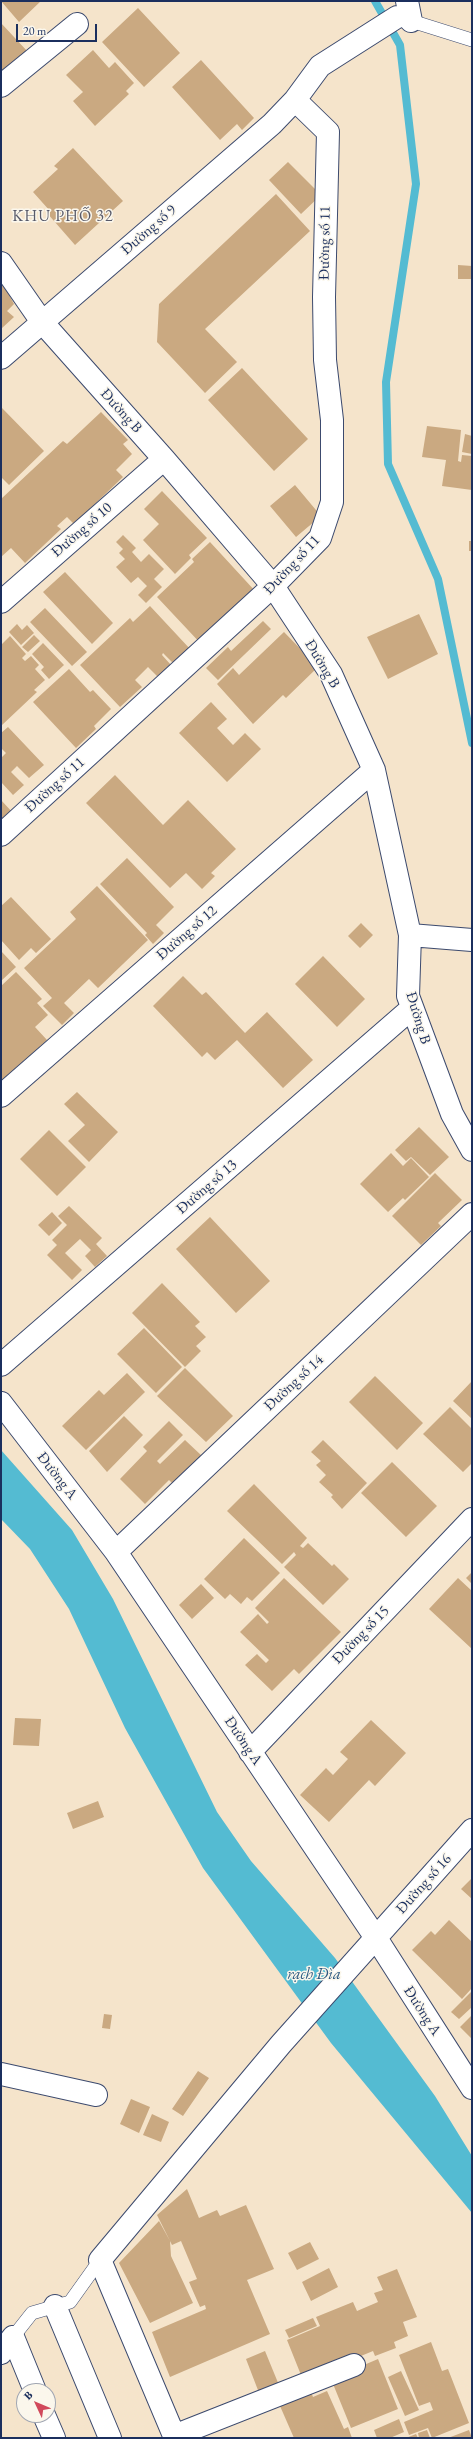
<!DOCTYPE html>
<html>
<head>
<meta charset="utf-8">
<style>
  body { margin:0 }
  #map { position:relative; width:473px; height:2439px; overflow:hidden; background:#f5e4cb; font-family:"EB Garamond",serif }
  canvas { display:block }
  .frame { position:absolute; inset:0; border:2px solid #1b2f5e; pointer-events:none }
  .north { position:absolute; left:16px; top:2383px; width:40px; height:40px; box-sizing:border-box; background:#fbf7ec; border:1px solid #a1a7b3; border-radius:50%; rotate:314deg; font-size:11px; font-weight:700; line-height:16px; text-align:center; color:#1b2f5e }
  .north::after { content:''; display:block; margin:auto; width:14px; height:18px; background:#d1495b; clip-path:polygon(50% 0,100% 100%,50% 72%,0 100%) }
  .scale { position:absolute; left:16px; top:24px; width:81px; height:18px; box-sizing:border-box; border:2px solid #1b2f5e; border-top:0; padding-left:5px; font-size:12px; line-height:14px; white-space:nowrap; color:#1b2f5e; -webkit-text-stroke:3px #fbf7ec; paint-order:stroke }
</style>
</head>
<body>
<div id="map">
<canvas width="473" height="2439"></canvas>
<div class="frame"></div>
<div class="north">B</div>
<div class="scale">20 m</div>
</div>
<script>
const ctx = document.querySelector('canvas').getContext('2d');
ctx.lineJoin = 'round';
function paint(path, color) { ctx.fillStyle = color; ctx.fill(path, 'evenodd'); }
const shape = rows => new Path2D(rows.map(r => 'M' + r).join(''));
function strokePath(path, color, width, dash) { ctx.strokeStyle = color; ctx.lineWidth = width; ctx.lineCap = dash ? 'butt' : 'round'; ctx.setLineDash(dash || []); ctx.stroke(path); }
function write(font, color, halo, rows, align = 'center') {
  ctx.font = font + ' "EB Garamond",serif'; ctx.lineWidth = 3; ctx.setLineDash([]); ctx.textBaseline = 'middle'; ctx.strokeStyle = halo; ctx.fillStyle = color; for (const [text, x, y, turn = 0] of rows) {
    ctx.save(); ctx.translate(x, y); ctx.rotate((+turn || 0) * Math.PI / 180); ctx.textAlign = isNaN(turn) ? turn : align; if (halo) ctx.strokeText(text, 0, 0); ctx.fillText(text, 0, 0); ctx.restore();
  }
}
paint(shape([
  [1,1450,72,1530,113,1599,217,1812,251,1861,335,1958,435,2096,472,2156,472,2213,331,2043,203,1868,125,1728,69,1609,30,1549,1,1519]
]), '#54bbd2');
strokePath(shape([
  [375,1,400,45,416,184,386,382,388,464,438,579,472,743]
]), '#54bbd2', 8);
paint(shape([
  [1,1,41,1,19,22],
  [138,8,180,53,144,87,102,42],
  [1,23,28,52,1,78],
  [93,50,109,68,115,62,134,83,126,91,129,94,95,126,73,101,83,92,66,75],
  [201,60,254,118,242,130,237,124,220,140,172,87],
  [73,148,123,201,75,245,47,213,50,211,33,192,58,169,54,166],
  [288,162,321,195,301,214,269,180],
  [276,194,310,231,205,329,237,362,205,393,157,342,159,304],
  [458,265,472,266,472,279,458,279],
  [1,280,14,304,7,311,14,317,1,329],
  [242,368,308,439,274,471,208,400],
  [2,408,44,451,9,485,1,477],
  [101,412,128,440,123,444,132,454,116,470,123,477,74,524,67,517,57,526,61,529,25,563,11,548,1,557,1,499,63,441,67,444],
  [427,426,461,430,458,461,461,462,462,455,472,456,472,490,442,486,446,460,422,457],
  [465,434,472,436,472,454,462,452],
  [295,485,321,516,296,537,270,506],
  [162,491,207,538,189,555,191,558,175,574,143,540,159,524,144,509],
  [123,535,136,548,132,552,141,562,149,554,164,569,147,586,138,577,131,583,116,567,125,559,119,553,123,549,116,542],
  [469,541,472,541,472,551,469,551],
  [210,542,256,592,203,646,157,597,194,562,192,559],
  [65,572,113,623,92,644,43,592],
  [154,579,162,587,146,603,138,595],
  [150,606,191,650,175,665,163,653,162,655,171,665,158,677,148,667,135,680,142,687,120,707,80,665,130,618,133,622],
  [45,608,87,652,72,666,30,622],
  [419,614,438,654,388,679,367,637],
  [263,621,271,629,218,680,206,668,228,647,231,651],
  [17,624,22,630,27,625,34,633,21,645,9,632],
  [284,632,318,667,286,698,283,695,253,724,217,684,233,668,239,675],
  [34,635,40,641,28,652,22,647],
  [10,636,26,654,22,658,25,661,31,656,39,665,35,669,45,680,34,690,37,692,1,726,1,645],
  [43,643,64,665,49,679,41,670,44,667,32,654],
  [69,669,90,692,93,690,111,709,94,726,96,729,76,748,33,702],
  [211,702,227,719,217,728,233,745,245,733,261,749,227,782,179,733],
  [8,727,44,765,29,778,17,766,11,772,24,785,13,795,1,782,1,758,6,753,1,748,1,733],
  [115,775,163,825,188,800,236,849,211,873,215,876,202,889,186,873,170,888,86,803],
  [1,800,13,813,1,825],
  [127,858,174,907,156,925,164,933,153,944,145,935,147,933,100,884],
  [97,886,148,940,98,988,89,979,64,1003,74,1013,62,1025,43,1006,52,998,24,968,76,919,70,912],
  [11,897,51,939,36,953,31,948,19,960,1,940,1,906],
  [361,923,373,935,360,948,348,936],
  [1,951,16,967,1,981],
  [323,956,365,999,337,1027,295,984],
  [16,972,42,999,37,1003,48,1015,35,1027,47,1040,37,1049,43,1054,8,1087,1,1080,1,986],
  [183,976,202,995,206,992,245,1033,267,1012,313,1060,283,1088,237,1040,215,1060,207,1052,202,1057,153,1006],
  [77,1092,118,1132,89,1162,68,1141,85,1125,64,1104],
  [419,1127,449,1157,430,1175,411,1157,406,1161,395,1150],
  [49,1130,86,1167,57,1196,20,1159],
  [391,1153,403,1166,411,1158,429,1177,405,1200,403,1198,388,1212,360,1184],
  [435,1173,462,1200,438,1223,441,1226,421,1245,392,1216],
  [69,1206,102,1238,96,1244,107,1256,95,1267,85,1256,91,1250,80,1239,65,1253,82,1270,72,1280,47,1255,57,1245,52,1240,67,1225,58,1216],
  [52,1212,62,1223,49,1236,38,1225],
  [210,1217,270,1281,236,1313,176,1249],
  [162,1283,200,1322,195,1326,206,1337,196,1346,201,1351,185,1367,132,1313],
  [144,1328,182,1367,156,1393,117,1354],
  [185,1368,233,1416,206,1442,157,1396],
  [127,1373,145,1392,86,1450,62,1426,99,1390,104,1395],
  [375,1376,423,1423,397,1450,349,1402],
  [472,1381,472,1419,453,1401],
  [450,1407,472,1429,472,1463,463,1472,423,1434],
  [124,1416,143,1435,107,1472,89,1451],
  [169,1421,183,1435,157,1461,160,1464,185,1440,202,1456,173,1484,169,1480,145,1504,120,1479,147,1451,143,1447],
  [323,1440,367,1483,342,1509,331,1497,333,1495,319,1482,326,1475,316,1465,321,1461,311,1452],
  [392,1462,437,1506,406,1537,361,1493],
  [254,1484,307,1538,300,1546,303,1548,308,1543,332,1566,334,1564,349,1579,323,1605,284,1567,296,1555,294,1552,282,1564,227,1511],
  [244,1538,280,1573,252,1601,247,1597,241,1604,230,1594,225,1599,204,1579],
  [472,1572,472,1584,466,1578],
  [284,1578,341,1632,299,1674,294,1669,272,1691,245,1665,257,1654,266,1663,269,1660,240,1632,258,1614,267,1624,269,1622,255,1608],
  [458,1578,472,1591,472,1649,429,1609],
  [201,1584,214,1598,192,1619,179,1605],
  [15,1718,41,1719,39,1746,13,1745],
  [371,1720,406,1753,375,1786,369,1780,329,1822,300,1795,326,1768,333,1775,348,1759,340,1752],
  [98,1801,104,1817,73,1829,67,1813],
  [472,1878,472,1899,461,1889],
  [449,1920,472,1942,472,1988,462,1999,412,1950,431,1931,435,1935],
  [472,1991,472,2007,459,2019,451,2012],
  [104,2014,112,2015,110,2029,102,2028],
  [472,2015,472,2039,460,2027],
  [198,2071,209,2078,183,2116,172,2109],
  [131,2099,150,2107,139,2133,120,2124],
  [152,2114,169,2122,161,2142,143,2135],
  [187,2189,199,2218,217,2210,220,2216,246,2205,274,2269,247,2280,270,2334,170,2377,152,2332,206,2309,205,2305,200,2307,189,2282,197,2279,181,2241,172,2245,157,2215],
  [159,2221,170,2241,171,2256,193,2303,150,2323,119,2263],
  [310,2242,319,2259,297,2270,288,2253],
  [329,2268,338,2287,311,2301,302,2282],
  [397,2269,417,2317,403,2322,408,2336,394,2342,396,2348,375,2356,373,2351,303,2380,287,2340,320,2326,316,2317,353,2302,357,2311,378,2302,374,2293,383,2290,377,2277],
  [313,2318,317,2326,289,2338,285,2330],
  [431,2342,442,2371,448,2369,469,2423,432,2438,428,2428,409,2435,404,2422,433,2410,430,2402,419,2406,399,2355],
  [265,2351,281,2390,261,2398,246,2359],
  [378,2359,398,2409,351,2428,331,2379],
  [401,2371,419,2410,405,2416,388,2377],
  [308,2385,313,2397,327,2391,344,2429,348,2427,352,2438,294,2438,280,2406,298,2399],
  [399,2419,404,2432,390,2438,377,2438,374,2430],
  [427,2430,430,2438,419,2438,418,2433],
  [469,2430,472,2438,448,2438],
  [416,2434,418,2438,406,2438]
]), '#caa981');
const lane = shape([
  [405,19,472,40],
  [13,2337,32,2313,70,2302,100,2260]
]);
const street = shape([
  [407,1,411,21],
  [1,86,77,24],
  [1,263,42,322,164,459,273,586,331,674,374,770,410,935,408,996,452,1114,472,1150],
  [1,358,272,124,295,100,320,66,397,17],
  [1,602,164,459],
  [1,835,273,586,320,538,332,502,332,420,325,360,324,297,328,132,295,100],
  [410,935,472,940],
  [1,1096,374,770],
  [1,1365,412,1008],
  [1,1403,116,1552,376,1938,472,2088],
  [116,1552,472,1214],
  [250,1752,472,1519],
  [1,2074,96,2095],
  [55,2306,110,2438],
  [1,2353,13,2337,35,2391],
  [44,2415,54,2438],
  [174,2436,354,2365],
  [175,2438,100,2260,281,2044,472,1830]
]);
strokePath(lane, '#3c4a6e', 14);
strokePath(street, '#3c4a6e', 24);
strokePath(lane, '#fff', 13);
strokePath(street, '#fff', 22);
write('15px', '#1b2f5e', '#fbf7ec', [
  ["Đường số 9",149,230,-41],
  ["Đường số 11",325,243,-89],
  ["Đường B",121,411,48],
  ["Đường số 10",82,530,-41],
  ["Đường số 11",292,565,-47],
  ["Đường B",322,664,59],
  ["Đường số 11",55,785,-42],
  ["Đường số 12",187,933,-41],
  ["Đường B",418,1018,73],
  ["Đường số 13",207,1187,-41],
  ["Đường số 14",294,1383,-43],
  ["Đường A",57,1476,52],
  ["Đường số 15",361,1635,-46],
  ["Đường A",243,1741,56],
  ["Đường số 16",424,1884,-48],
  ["Đường A",422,2011,57]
]);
ctx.letterSpacing = '1px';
write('16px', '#585a6a', '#fbf7ec', [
  ["KHU PHỐ 32",63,217]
]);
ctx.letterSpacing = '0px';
write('italic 16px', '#2c5981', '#fbf7ec', [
  ["rạch Đìa",314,1975]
]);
</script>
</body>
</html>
